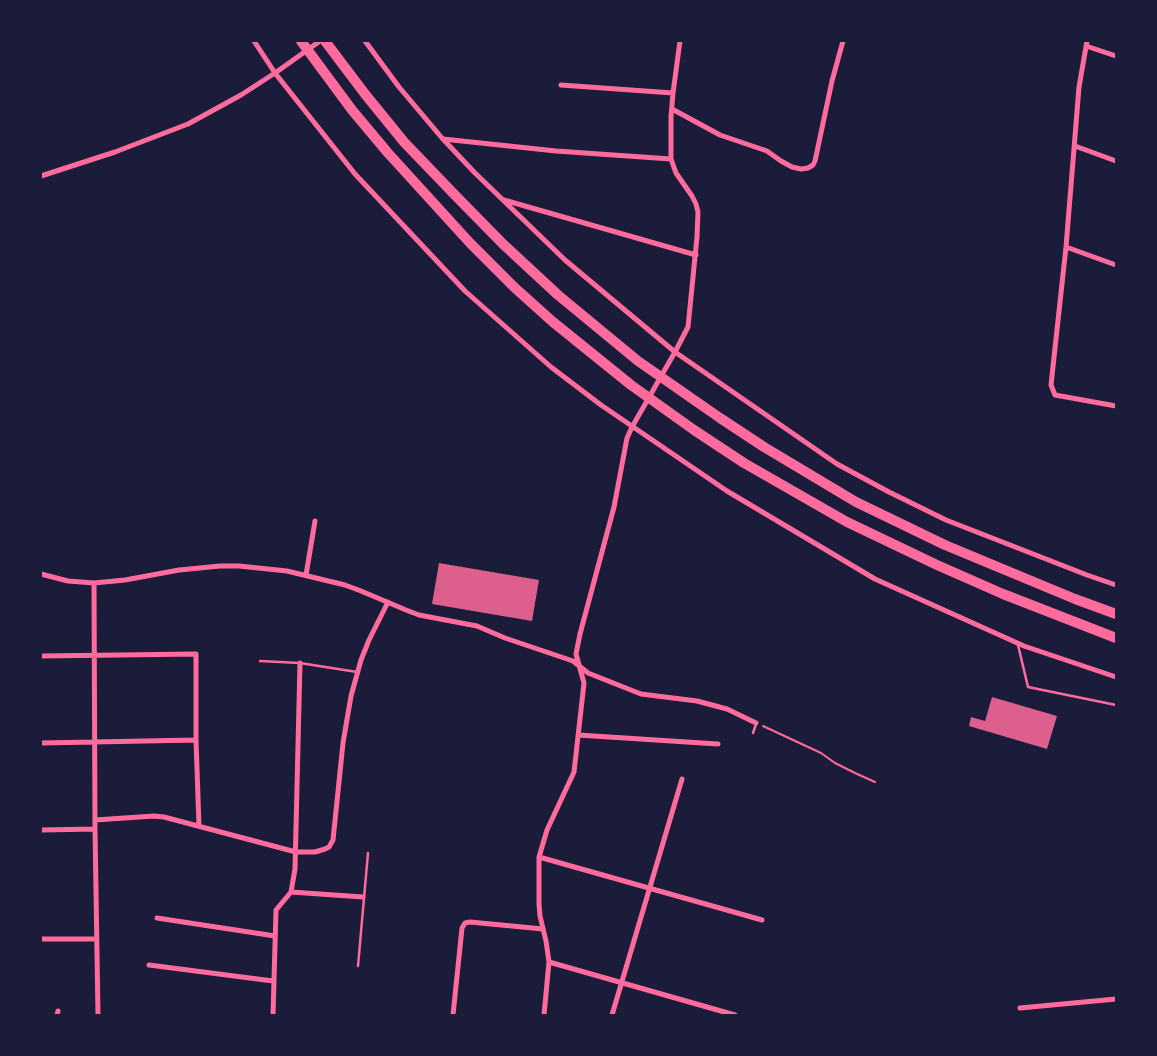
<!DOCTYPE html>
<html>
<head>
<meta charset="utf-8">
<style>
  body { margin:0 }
  #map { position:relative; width:1157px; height:1056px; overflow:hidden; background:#1b1b3a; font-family:Montserrat,sans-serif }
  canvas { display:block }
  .frame { position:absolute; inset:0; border:42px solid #1b1b3a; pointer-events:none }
</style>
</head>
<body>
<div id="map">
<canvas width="1157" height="1056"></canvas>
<div class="frame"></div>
</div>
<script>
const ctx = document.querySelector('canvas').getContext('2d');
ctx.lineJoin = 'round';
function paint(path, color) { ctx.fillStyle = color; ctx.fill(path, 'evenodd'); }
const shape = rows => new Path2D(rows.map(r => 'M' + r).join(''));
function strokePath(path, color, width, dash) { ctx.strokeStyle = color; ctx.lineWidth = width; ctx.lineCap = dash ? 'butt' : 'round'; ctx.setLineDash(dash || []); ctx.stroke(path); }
paint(shape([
  [439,563,539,580,532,621,432,604],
  [992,697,1057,716,1047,749,969,726,971,717,985,721]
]), '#dd5f8e');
strokePath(shape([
  [763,726,821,753,835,763,855,773,875,782]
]), '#ff6b9d', 2);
strokePath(shape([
  [1018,645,1028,687,1116,705],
  [260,661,300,663,357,672],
  [753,733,756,724],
  [358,966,368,853]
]), '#ff6b9d', 2.5);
strokePath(shape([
  [254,41,275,73,355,174,465,291,551,367,601,405,727,491,875,579,1024,646,1116,677],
  [365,41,399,87,442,138,474,172,565,260,675,352,837,464,889,492,946,520,1087,575,1116,585],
  [1087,41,1079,87,1066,247,1051,385,1055,395,1116,406],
  [1086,46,1116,56],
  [561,85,673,93],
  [672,109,720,135,767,151,781,161,792,167,801,169,808,168,813,165,815,161,832,81,843,41],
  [443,139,556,151,671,159],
  [1075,146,1116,161],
  [41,176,115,152,188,124,241,95,275,73,320,41],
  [504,200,696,255],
  [1066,247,1116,265],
  [41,574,68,581,94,583,125,580,179,570,220,566,239,566,287,571,345,585,361,591,406,610,419,615,477,626,505,638,573,661,588,673,641,694,697,701,727,709,756,723],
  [306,575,315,521],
  [94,583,95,829,98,1015],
  [41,656,196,654,196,740,199,826],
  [578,735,718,744],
  [41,743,196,740],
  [95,820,154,816,164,817,296,852,315,852,325,849,329,847,333,840,343,743,351,696,361,660,369,640,388,602],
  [41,830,95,829],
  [539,857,762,920],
  [291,892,363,897],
  [157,918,275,936],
  [41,939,96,939],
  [549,962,735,1015],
  [149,965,273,981],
  [1020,1008,1116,999],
  [57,1015,58,1011],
  [273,1015,276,910,291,892,295,869,300,663],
  [453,1015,462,928,465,923,470,922,543,929],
  [544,1015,549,962,546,941,540,916,539,904,539,857,547,830,574,772,584,683,576,654,580,634,614,507,627,438,632,427,675,352,688,327,697,237,698,212,696,204,692,196,676,173,671,159,671,116,673,93,680,41],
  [612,1015,682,779]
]), '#ff6b9d', 5);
strokePath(shape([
  [301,41,352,110,388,153,470,243,514,287,553,322,631,385,694,430,744,463,847,522,937,565,1003,594,1116,638],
  [325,41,365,94,404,142,452,192,503,244,558,295,638,361,720,418,764,447,856,502,945,545,1075,599,1116,614]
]), '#ff6b9d', 10);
</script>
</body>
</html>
